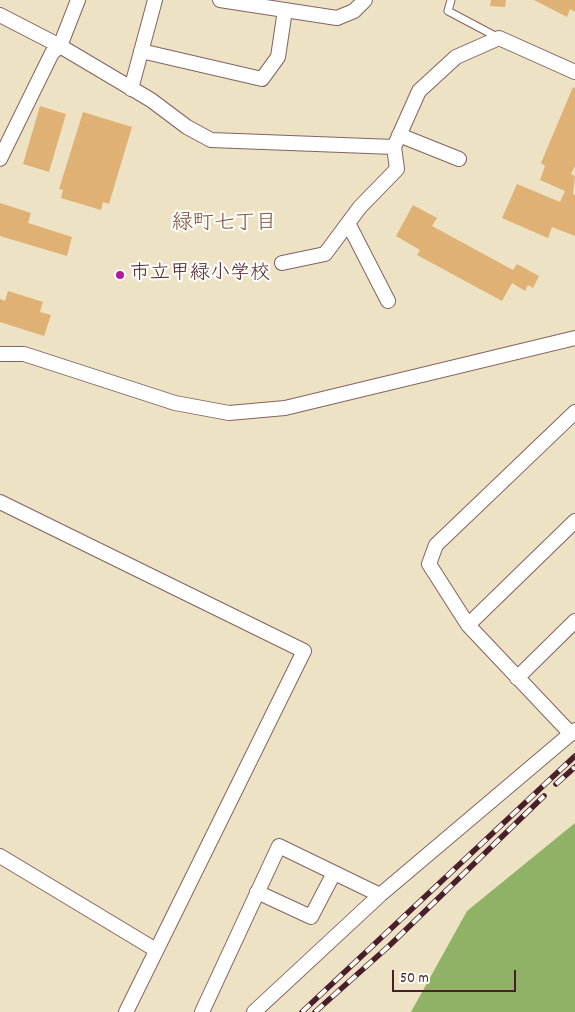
<!DOCTYPE html>
<html>
<head>
<meta charset="utf-8">
<style>
  body { margin:0 }
  #map { position:relative; width:575px; height:1012px; overflow:hidden; background:#ede2c3; font-family:Dekko,sans-serif }
  canvas { display:block }
  .scale { position:absolute; left:392px; top:970px; width:124px; height:22px; box-sizing:border-box; border:2px solid #4a1f2b; border-top:0; padding-left:6px; font-size:15px; line-height:18px; white-space:nowrap; color:#4a1f2b; -webkit-text-stroke:4px #fdfcf7; paint-order:stroke }
</style>
</head>
<body>
<div id="map">
<canvas width="575" height="1012"></canvas>
<div class="scale">50 m</div>
</div>
<script>
const ctx = document.querySelector('canvas').getContext('2d');
ctx.lineJoin = 'round';
function paint(path, color) { ctx.fillStyle = color; ctx.fill(path, 'evenodd'); }
const shape = rows => new Path2D(rows.map(r => 'M' + r).join(''));
function strokePath(path, color, width, dash) { ctx.strokeStyle = color; ctx.lineWidth = width; ctx.lineCap = dash ? 'butt' : 'round'; ctx.setLineDash(dash || []); ctx.stroke(path); }
function write(font, color, halo, rows, align = 'center') {
  ctx.font = font + ' Dekko,"Klee One",sans-serif'; ctx.lineWidth = 4.5; ctx.setLineDash([]); ctx.textBaseline = 'middle'; ctx.strokeStyle = halo; ctx.fillStyle = color; for (const [text, x, y, turn = 0] of rows) {
    ctx.save(); ctx.translate(x, y); ctx.rotate((+turn || 0) * Math.PI / 180); ctx.textAlign = isNaN(turn) ? turn : align; if (halo) ctx.strokeText(text, 0, 0); ctx.fillText(text, 0, 0); ctx.restore();
  }
}
paint(shape([
  [575,823,575,1012,411,1012,467,911]
]), '#90b267');
paint(shape([
  [491,0,506,0,505,7,490,6],
  [534,0,575,0,575,12,570,9,567,17],
  [573,87,575,88,575,166,571,174,575,176,573,194,575,195,575,236,552,227,548,238,502,218,517,184,560,202,565,191,540,180,545,166,541,163],
  [40,106,66,114,49,172,23,164],
  [83,112,132,127,109,204,103,202,101,210,61,198,63,190,59,189],
  [0,203,31,213,28,223,72,237,67,256,0,236],
  [413,205,437,218,432,226,513,270,517,264,539,276,533,288,528,285,525,291,512,283,502,301,417,255,420,250,396,236],
  [8,291,43,302,40,312,51,315,44,336,0,322,0,299,5,301]
]), '#dfb174');
const service = shape([
  [451,0,448,11,499,38]
]);
const minor = shape([
  [220,0,337,18,354,11,365,0],
  [0,15,60,46,151,100,187,127,211,140,394,147,419,91,456,57,499,38,575,72],
  [141,51,262,79,278,57,285,10],
  [131,89,155,0],
  [399,135,459,159],
  [0,159,52,53,60,46,78,0],
  [348,223,388,301],
  [282,263,325,254,360,207,397,169,394,147],
  [0,354,24,354,175,403,229,413,285,408,575,338],
  [0,502,304,651,126,1012],
  [468,625,575,521],
  [517,678,575,621],
  [571,734,468,625,429,564,436,545,575,412],
  [0,856,156,950],
  [257,892,311,917,334,873],
  [202,1012,279,846,380,895],
  [254,1012,380,895,575,730]
]);
strokePath(service, '#836360', 9);
strokePath(minor, '#836360', 16);
strokePath(service, '#fff', 7);
strokePath(minor, '#fff', 14);
const rail = shape([
  [556,784,575,767],
  [302,1012,575,756],
  [315,1012,389,946,544,796]
]);
strokePath(rail, '#4a1f2b', 5.5);
strokePath(rail, '#fdfcf7', 4, [11]);
for (const [x, y, r, color] of [
  [120,275,5,"#b5179e"]
]) { const dot = new Path2D(); dot.arc(x, y, r, 0, 2 * Math.PI); ctx.fillStyle = color; ctx.fill(dot); strokePath(dot, '#fdfcf7', 2); }
write('20px', '#4a1f2b', '#fdfcf7', [
  ["市立甲緑小学校",130,275]
], 'left');
write('21px', '#7e5245', '#fdfcf7', [
  ["緑町七丁目",224,225]
]);
</script>
</body>
</html>
